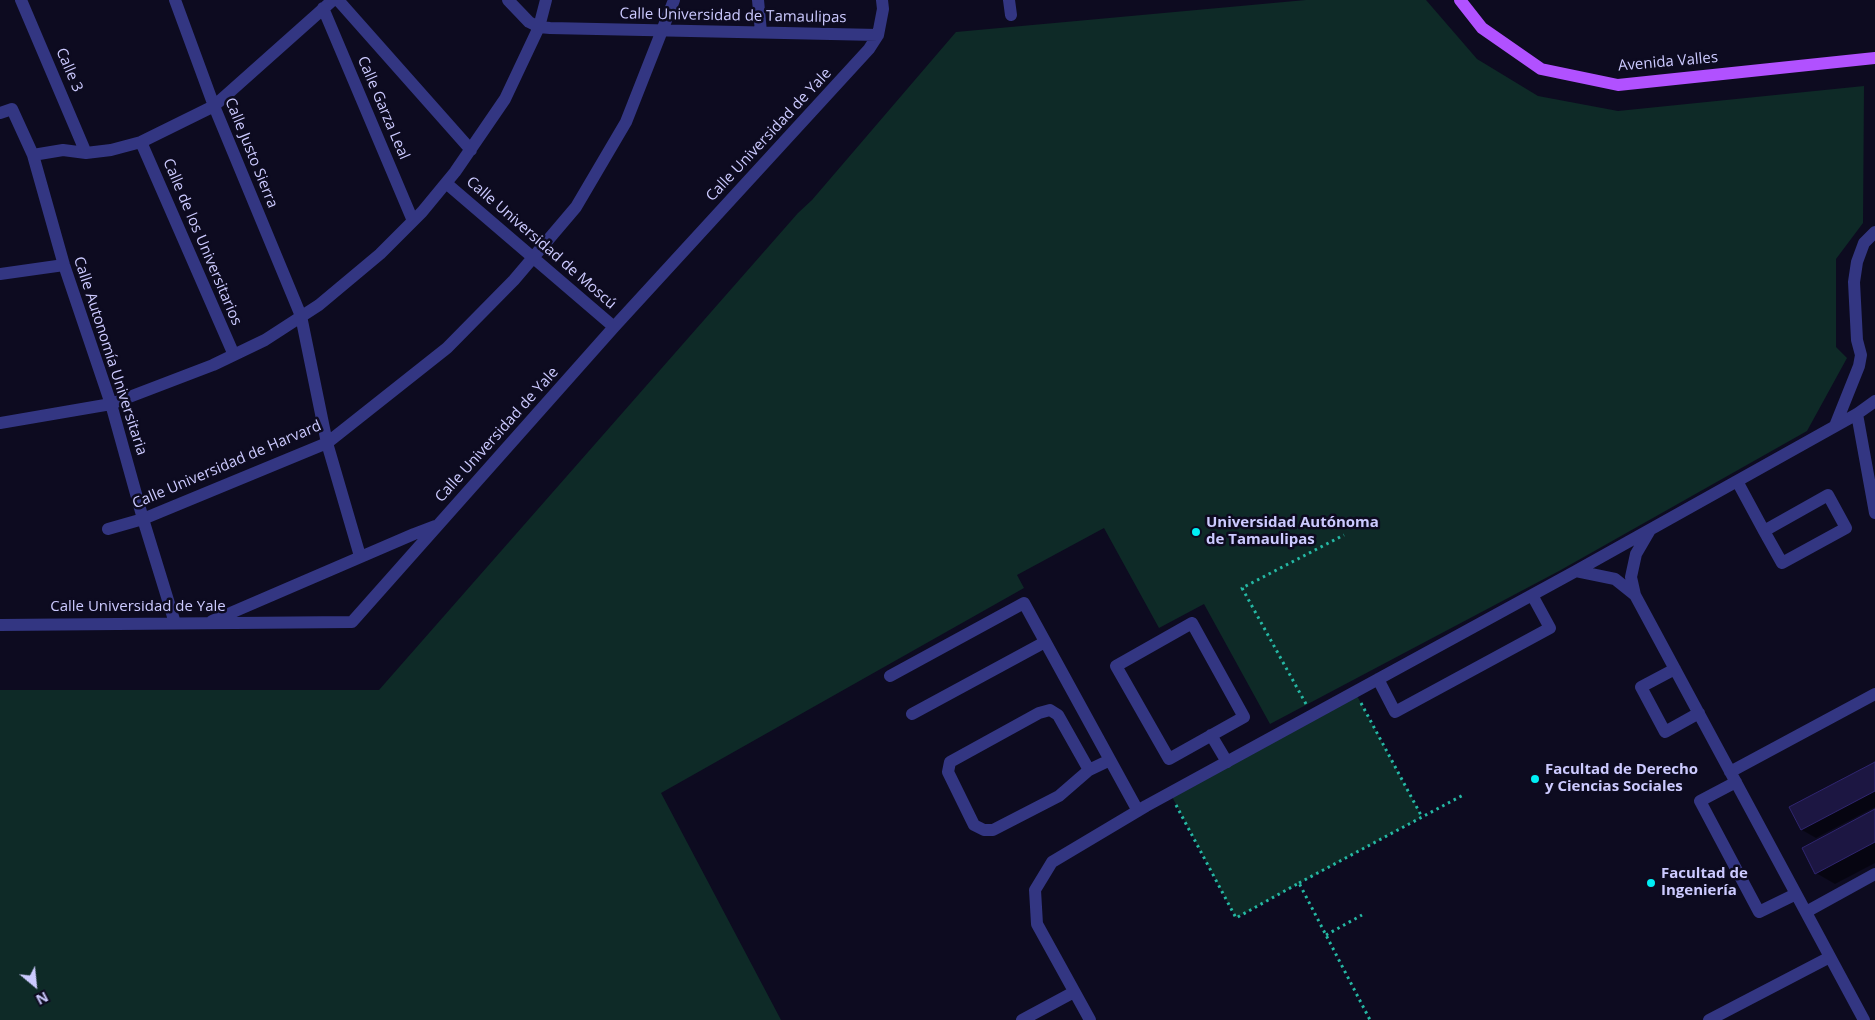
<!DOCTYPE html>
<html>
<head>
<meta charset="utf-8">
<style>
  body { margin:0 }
  #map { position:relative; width:1875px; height:1020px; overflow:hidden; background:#0d0b20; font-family:"Open Sans",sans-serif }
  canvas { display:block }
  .north { position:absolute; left:10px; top:960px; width:50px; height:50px; -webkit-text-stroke:4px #0d0b20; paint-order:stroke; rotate:152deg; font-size:14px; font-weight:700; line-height:20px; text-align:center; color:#cccaff }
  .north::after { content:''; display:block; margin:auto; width:18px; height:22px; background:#cccaff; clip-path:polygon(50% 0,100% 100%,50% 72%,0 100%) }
</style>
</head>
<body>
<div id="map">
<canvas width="1875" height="1020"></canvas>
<div class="north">N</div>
</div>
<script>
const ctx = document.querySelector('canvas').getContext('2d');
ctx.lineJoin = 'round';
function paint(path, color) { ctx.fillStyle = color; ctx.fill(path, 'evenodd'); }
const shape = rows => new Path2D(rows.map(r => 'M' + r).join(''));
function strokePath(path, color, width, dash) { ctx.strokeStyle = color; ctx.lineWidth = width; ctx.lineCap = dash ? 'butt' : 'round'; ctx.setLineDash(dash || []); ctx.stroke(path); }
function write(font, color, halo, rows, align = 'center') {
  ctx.font = font + ' "Open Sans",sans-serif'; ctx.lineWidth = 5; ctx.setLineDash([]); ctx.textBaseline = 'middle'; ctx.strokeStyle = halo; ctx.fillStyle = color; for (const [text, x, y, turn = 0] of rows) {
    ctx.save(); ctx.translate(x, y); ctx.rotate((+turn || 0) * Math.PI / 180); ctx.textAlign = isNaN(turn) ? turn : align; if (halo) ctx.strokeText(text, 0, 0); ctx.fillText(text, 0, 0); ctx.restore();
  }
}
paint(shape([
  [1306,0,1426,0,1477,59,1538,96,1618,111,1864,86,1863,223,1836,259,1836,347,1847,358,1807,431,1559,571,1270,724,1204,604,1159,628,1104,528,1017,575,1024,588,661,793,781,1020,0,1020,0,690,379,690,798,213,812,200,956,32],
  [1355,692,1422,817,1236,918,1170,793]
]), '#0e2a27');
paint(shape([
  [1875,763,1875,807,1816,838,1802,830,1791,808],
  [1875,811,1875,863,1835,884,1816,873]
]), '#0007');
const building = shape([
  [1875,762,1875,791,1801,830,1789,807,1875,762],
  [1875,809,1875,842,1815,874,1802,848,1875,809]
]);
paint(building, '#1c1642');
strokePath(building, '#302670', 1);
strokePath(shape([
  [1361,703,1422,817],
  [1306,704,1242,588,1344,535],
  [1176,805,1236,918,1299,883,1370,1020],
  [1299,883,1465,794],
  [1326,935,1362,915]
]), '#25b8a4', 3, [2.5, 4]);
strokePath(shape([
  [21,0,86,153],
  [175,0,214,106,301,316,327,443,360,556],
  [338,0,471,150],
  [508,0,529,22,539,27,550,28,878,35],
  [758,0,761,32],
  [1009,0,1011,15],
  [323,8,413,221],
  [0,113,12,109,33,155,64,265,111,404,143,519,175,623],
  [141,142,234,355],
  [33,155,63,150,86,153,111,150,141,142,214,106,333,0],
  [446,183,614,327],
  [0,274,64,265],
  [1857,414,1875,513],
  [0,423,111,404,213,365,265,340,319,305,380,254,422,212,455,172,505,99,539,27,546,0],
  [1835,426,1859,366,1861,355,1857,340,1854,282,1857,262,1864,243,1875,232],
  [1737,481,1764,531,1782,563,1846,528,1828,495,1764,531],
  [108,529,143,519,327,443,447,348,514,280,576,207,626,122,674,0],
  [1576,571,1857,414,1875,401],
  [1635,595,1631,577,1636,554,1650,530],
  [212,621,414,534,435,526],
  [1192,623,1244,717,1169,759,1116,666,1192,623],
  [0,625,352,622,614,327,869,49,878,35,883,9,882,0],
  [1675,669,1641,687,1665,732,1699,713],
  [890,676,1024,603,1138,811],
  [1378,679,1395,712,1550,628,1532,595],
  [912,714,1045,642],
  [1211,735,1227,762],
  [1089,770,1058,715,1050,710,1039,713,950,762,948,772,974,825,984,830,993,830,1059,796,1089,770,1110,760],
  [1730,772,1875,694],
  [1736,782,1700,801,1759,912,1796,894],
  [1806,912,1875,874],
  [1022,1020,1074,992],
  [1090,1020,1037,924,1035,890,1052,862,1146,806,1576,571,1615,579,1635,595,1864,1020],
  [1709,1020,1830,957]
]), '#333682', 12);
strokePath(shape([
  [1460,0,1482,28,1541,69,1618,85,1875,58]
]), '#b151ff', 12);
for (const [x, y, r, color] of [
  [1196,532,5,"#00eff5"],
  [1535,779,5,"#00eff5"],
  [1651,883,5,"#00eff5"]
]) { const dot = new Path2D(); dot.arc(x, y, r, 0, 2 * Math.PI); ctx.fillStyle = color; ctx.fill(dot); strokePath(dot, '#0d0b20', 2); }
write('15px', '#cccaff', '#0d0b20', [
  ["Calle Universidad de Tamaulipas",733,16,1],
  ["Avenida Valles",1668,62,-5],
  ["Calle 3",69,70,67],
  ["Calle Garza Leal",383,108,67],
  ["Calle Universidad de Yale",769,135,-47],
  ["Calle Justo Sierra",251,153,68],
  ["Calle de los Universitarios",202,242,67],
  ["Calle Universidad de Moscú",541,243,41],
  ["Calle Autonomía Universitaria",110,356,72],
  ["Calle Universidad de Yale",497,435,-48],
  ["Calle Universidad de Harvard",227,465,-23],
  ["Calle Universidad de Yale",138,607]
]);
write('bold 15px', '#cccaff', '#0d0b20', [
  ["Universidad Autónoma",1206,523],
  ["de Tamaulipas",1206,540],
  ["Facultad de Derecho",1545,770],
  ["y Ciencias Sociales",1545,787],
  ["Facultad de",1661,874],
  ["Ingeniería",1661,891]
], 'left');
</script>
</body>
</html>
